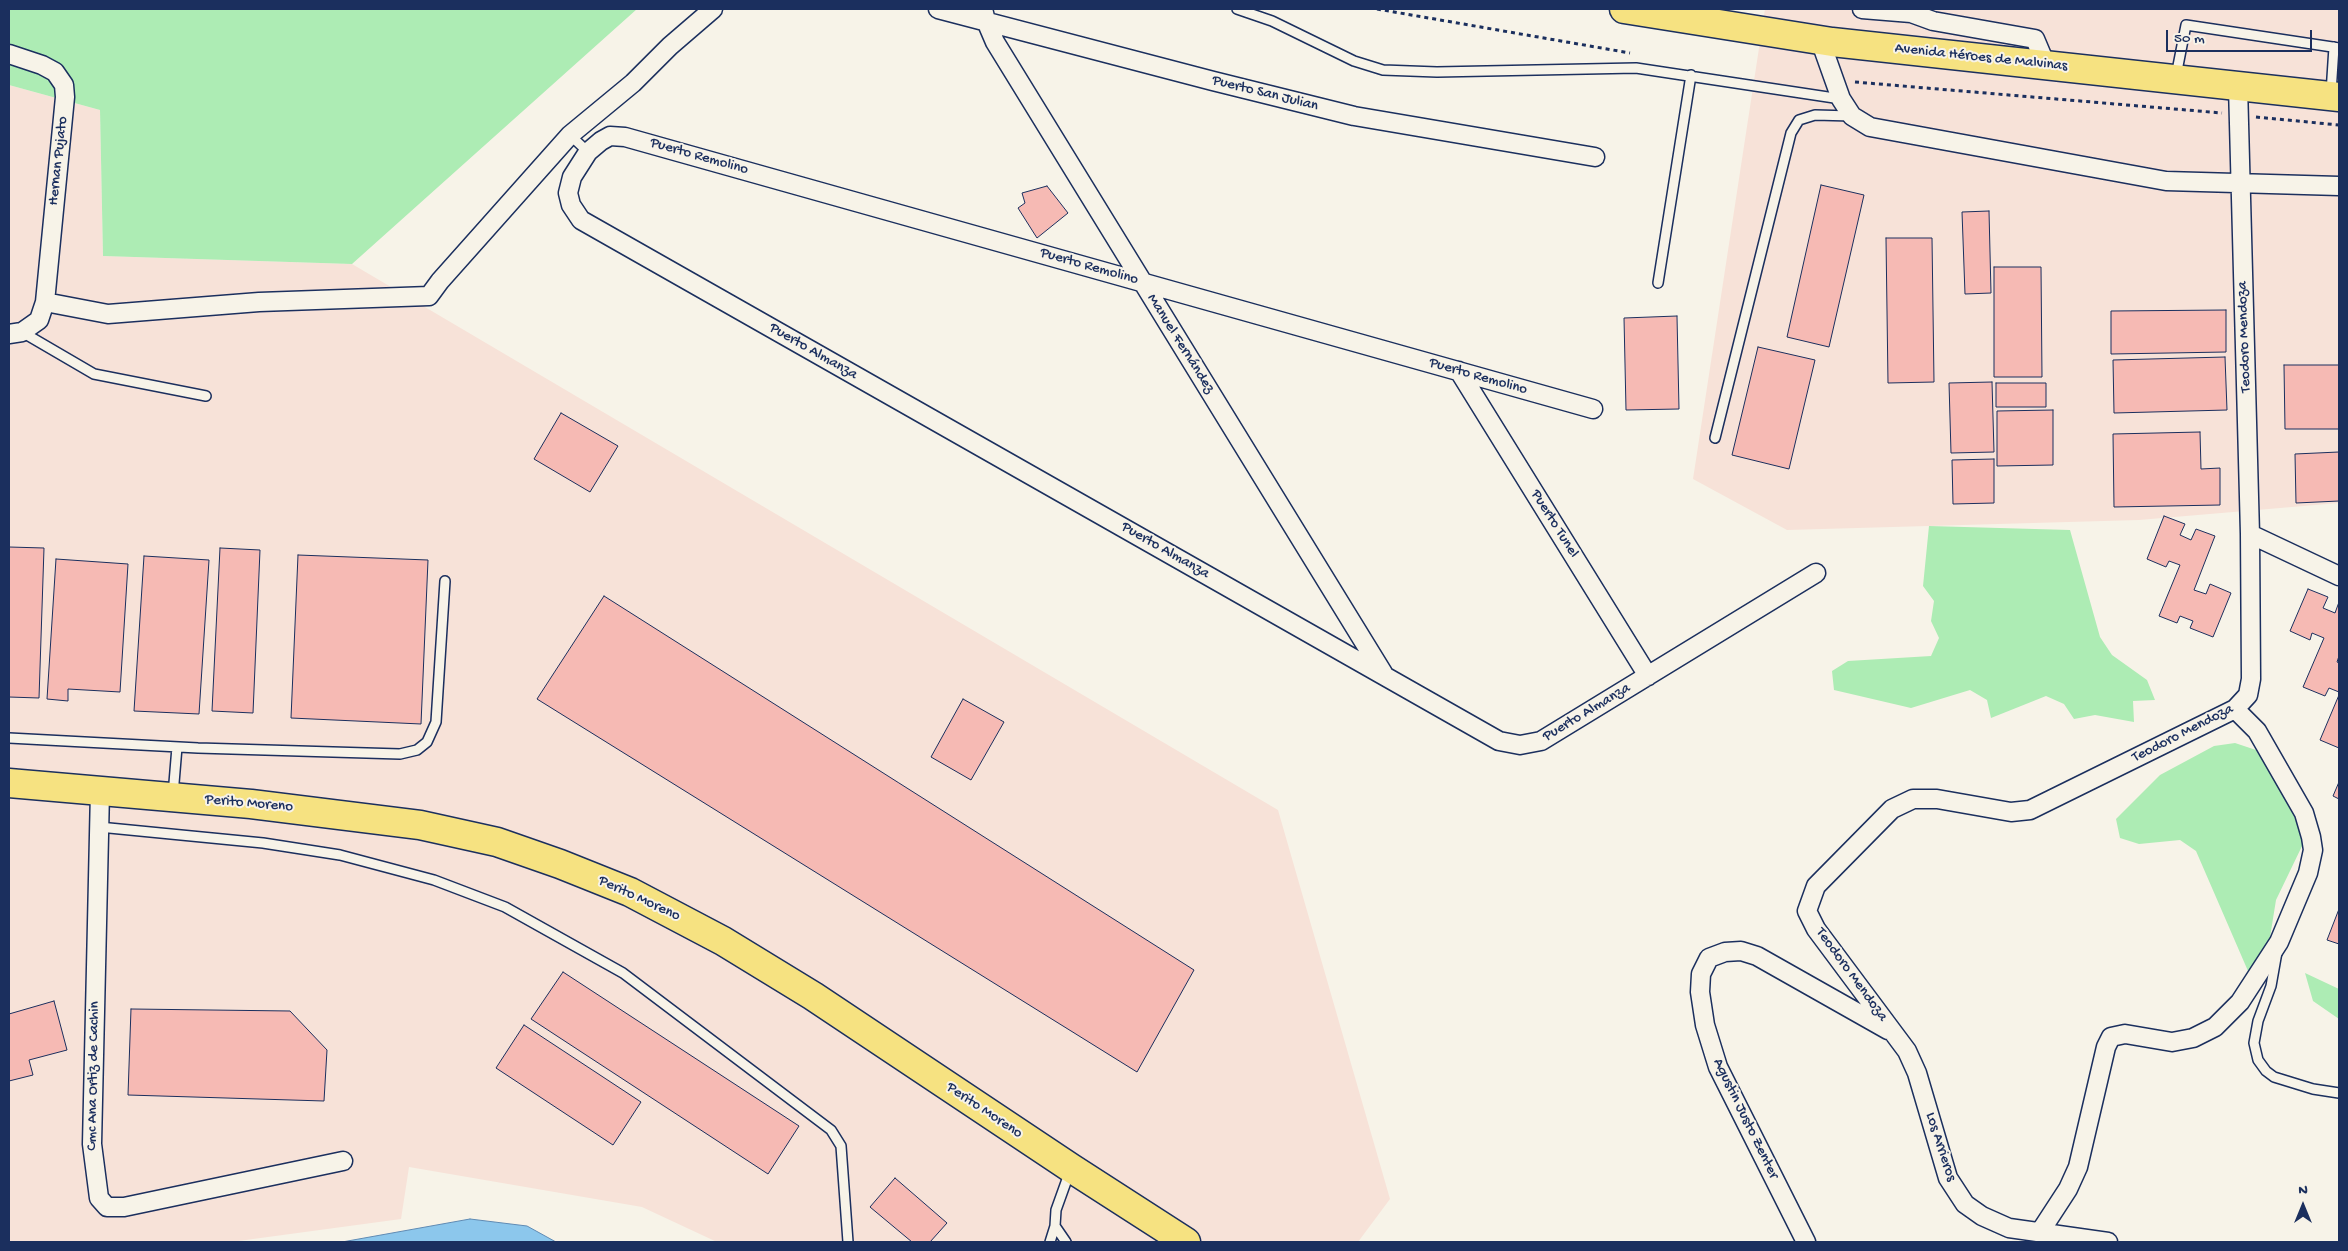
<!DOCTYPE html>
<html>
<head>
<meta charset="utf-8">
<style>
  body { margin:0 }
  #map { position:relative; width:2348px; height:1251px; overflow:hidden; background:#f7f3e8; font-family:"Gochi Hand",sans-serif }
  canvas { display:block }
  .frame { position:absolute; inset:0; border:10px solid #1b2f5e; pointer-events:none }
  .north { position:absolute; left:2278px; top:1181px; width:50px; height:50px; -webkit-text-stroke:4px #f7f3e8; paint-order:stroke; rotate:0deg; font-size:14px; font-weight:700; line-height:20px; text-align:center; color:#1b2f5e }
  .north::after { content:''; display:block; margin:auto; width:18px; height:22px; background:#1b2f5e; clip-path:polygon(50% 0,100% 100%,50% 72%,0 100%) }
  .scale { position:absolute; left:2166px; top:30px; width:146px; height:22px; box-sizing:border-box; border:2px solid #1b2f5e; border-top:0; padding-left:6px; font-size:15px; line-height:18px; white-space:nowrap; color:#1b2f5e; -webkit-text-stroke:4px #f7f3e8; paint-order:stroke }
</style>
</head>
<body>
<div id="map">
<canvas width="2348" height="1251"></canvas>
<div class="frame"></div>
<div class="north">N</div>
<div class="scale">50 m</div>
</div>
<script>
const ctx = document.querySelector('canvas').getContext('2d');
ctx.lineJoin = 'round';
function paint(path, color) { ctx.fillStyle = color; ctx.fill(path, 'evenodd'); }
const shape = rows => new Path2D(rows.map(r => 'M' + r).join(''));
function strokePath(path, color, width, dash) { ctx.strokeStyle = color; ctx.lineWidth = width; ctx.lineCap = dash ? 'butt' : 'round'; ctx.setLineDash(dash || []); ctx.stroke(path); }
function write(font, color, halo, rows, align = 'center') {
  ctx.font = font + ' "Gochi Hand",sans-serif'; ctx.lineWidth = 4; ctx.setLineDash([]); ctx.textBaseline = 'middle'; ctx.strokeStyle = halo; ctx.fillStyle = color; for (const [text, x, y, turn = 0] of rows) {
    ctx.save(); ctx.translate(x, y); ctx.rotate((+turn || 0) * Math.PI / 180); ctx.textAlign = isNaN(turn) ? turn : align; if (halo) ctx.strokeText(text, 0, 0); ctx.fillText(text, 0, 0); ctx.restore();
  }
}
paint(shape([
  [1765,9,2339,9,2339,503,2139,520,1787,530,1693,479],
  [9,85,100,110,103,256,352,264,1278,810,1390,1199,1358,1242,717,1242,642,1207,409,1167,401,1219,231,1242,9,1242]
]), '#f7e2d8');
paint(shape([
  [9,9,637,9,352,264,103,256,100,110,9,85],
  [1929,526,2070,530,2100,637,2112,655,2147,680,2155,700,2133,701,2134,722,2095,715,2074,719,2064,704,2046,696,1991,718,1987,700,1970,690,1911,708,1834,690,1832,671,1848,661,1931,656,1939,638,1931,621,1934,601,1923,586],
  [2235,743,2256,750,2303,823,2303,844,2276,900,2266,962,2248,971,2196,851,2180,840,2139,844,2120,838,2116,819,2160,775,2214,746],
  [2305,973,2339,989,2339,1019,2313,1001]
]), '#adecb4');
const water = shape([
  [470,1219,527,1226,556,1242,342,1242,470,1219]
]);
paint(water, '#8cc7ec');
strokePath(water, '#5f8ab3', 1);
const building = shape([
  [1821,185,1864,195,1829,347,1787,337,1821,185],
  [1047,186,1068,213,1037,238,1018,208,1025,203,1022,193,1047,186],
  [1989,211,1991,293,1965,294,1962,212,1989,211],
  [1886,238,1932,238,1934,382,1888,383,1886,238],
  [1994,267,2041,267,2042,377,1994,377,1994,267],
  [2226,310,2226,352,2111,354,2111,311,2226,310],
  [1677,316,1679,409,1626,410,1624,318,1677,316],
  [1758,347,1815,360,1789,469,1732,455,1758,347],
  [2225,357,2227,410,2114,413,2113,360,2225,357],
  [2284,365,2339,365,2339,429,2285,429,2284,365],
  [1992,382,1994,452,1951,453,1949,383,1992,382],
  [1996,383,2046,383,2046,407,1996,407,1996,383],
  [2053,410,2053,465,1997,466,1997,411,2053,410],
  [561,413,618,446,590,492,534,459,561,413],
  [2200,432,2201,469,2220,468,2220,505,2114,507,2113,434,2200,432],
  [2339,452,2339,501,2296,503,2295,454,2339,452],
  [1994,459,1994,503,1953,504,1952,460,1994,459],
  [2164,516,2185,524,2180,535,2191,540,2196,529,2215,536,2194,590,2206,594,2210,584,2231,593,2213,637,2190,628,2193,621,2180,616,2177,623,2159,616,2180,565,2169,561,2166,567,2147,559,2164,516],
  [9,547,44,548,39,698,9,697,9,547],
  [220,548,260,550,253,713,212,711,220,548],
  [298,555,428,560,421,724,291,718,298,555],
  [144,556,209,560,199,714,134,711,144,556],
  [56,559,128,564,120,692,68,689,68,701,47,699,56,559],
  [2308,589,2328,597,2323,608,2335,613,2339,602,2339,656,2337,662,2339,663,2339,692,2329,688,2325,696,2303,687,2324,638,2312,633,2310,640,2290,631,2308,589],
  [604,596,1194,970,1137,1072,537,699,604,596],
  [2339,695,2339,748,2320,740,2339,695],
  [963,699,1004,722,971,780,931,757,963,699],
  [2339,782,2339,799,2333,796,2339,782],
  [2339,909,2339,944,2327,940,2339,909],
  [563,972,799,1126,768,1174,531,1019,563,972],
  [54,1001,67,1050,29,1060,33,1075,9,1081,9,1014,54,1001],
  [131,1009,290,1011,327,1050,324,1101,128,1095,131,1009],
  [524,1025,641,1102,613,1145,496,1068,524,1025],
  [895,1178,947,1223,930,1242,912,1242,870,1207,895,1178]
]);
paint(building, '#f6bab4');
strokePath(building, '#1b2f5e', 1);
const lane = shape([
  [1237,9,1272,21,1354,61,1383,70,1437,72,1636,68,1841,99],
  [2176,76,2186,25,2339,48],
  [2331,93,2334,47],
  [570,135,588,152],
  [1658,283,1691,75],
  [22,332,94,374,206,396],
  [1715,438,1791,133,1799,120,1815,115,1852,116],
  [9,738,198,748,400,754,417,750,427,742,436,722,445,581],
  [173,795,177,747],
  [99,827,263,843,340,855,434,880,505,907,623,973,831,1130,841,1146,848,1242],
  [2277,952,2271,986,2258,1021,2254,1043,2258,1060,2266,1071,2274,1077,2313,1089,2339,1093],
  [1050,1242,1055,1226],
  [1066,1242,1055,1226,1056,1210,1070,1171]
]);
const street = shape([
  [938,9,1213,81,1354,116,1595,157],
  [983,9,986,21,995,42,1383,673],
  [1862,9,1911,13],
  [1911,9,1911,13,1933,21,2035,39,2046,65],
  [1820,40,1841,99,1852,116,1870,127,2166,181,2339,186],
  [9,54,42,65,55,72,64,85,65,97,45,302,39,320,22,332,9,334],
  [45,302,108,314,259,302,429,296,440,281,570,135,633,83,670,46,713,9],
  [1459,371,1648,676],
  [1593,409,625,137,610,136,601,141,588,152,572,177,568,193,571,205,581,220,1499,741,1520,745,1541,741,1816,573],
  [2250,534,2339,576],
  [100,791,92,1144,99,1198,107,1207,124,1207,343,1161],
  [2040,1232,2068,1189,2078,1167,2106,1047,2111,1037,2125,1034,2172,1042,2193,1038,2215,1027,2240,1002,2279,942,2308,873,2313,850,2311,837,2304,813,2257,731,2235,709],
  [1806,1242,1718,1067,1705,1025,1700,992,1701,974,1709,958,1725,952,1741,951,1757,956,1888,1030],
  [2108,1242,2009,1228,1982,1216,1965,1204,1948,1178,1917,1073,1907,1051,1816,929,1807,911,1816,886,1892,809,1913,799,1937,799,2011,812,2030,810,2235,709,2248,695,2251,679,2250,534,2238,86]
]);
const primary = shape([
  [9,783,251,804,420,825,497,842,560,864,630,892,723,941,813,996,1071,1168,1186,1242]
]);
const highway = shape([
  [1624,9,1832,42,2339,97]
]);
strokePath(lane, '#1b2f5e', 12);
strokePath(street, '#1b2f5e', 21);
strokePath(primary, '#1b2f5e', 31);
strokePath(highway, '#1b2f5e', 31);
strokePath(shape([
  [1377,9,1630,53],
  [1855,82,2222,113],
  [2256,117,2339,125]
]), '#1b2f5e', 3, [4, 4]);
strokePath(lane, '#f7f3e8', 9);
strokePath(street, '#f7f3e8', 18);
strokePath(primary, '#f6e281', 28);
strokePath(highway, '#f6e281', 28);
write('15px', '#1b2f5e', '#f7f3e8', [
  ["Avenida Héroes de Malvinas",1981,58,6],
  ["Puerto San Julian",1265,94,14],
  ["Puerto Remolino",699,157,16],
  ["Hernan Pujato",59,161,-84],
  ["Puerto Remolino",1089,267,16],
  ["Teodoro Mendoza",2245,337,-92],
  ["Manuel Fernández",1180,344,58],
  ["Puerto Almanza",813,352,30],
  ["Puerto Remolino",1478,377,16],
  ["Puerto Tunel",1554,524,58],
  ["Puerto Almanza",1165,551,30],
  ["Puerto Almanza",1587,713,-31],
  ["Teodoro Mendoza",2183,734,-27],
  ["Perito Moreno",249,804,5],
  ["Perito Moreno",639,899,25],
  ["Teodoro Mendoza",1851,975,54],
  ["Cmc Ana Ortiz de Cachin",94,1076,-89],
  ["Perito Moreno",984,1111,34],
  ["Agustin Justo Zenter",1745,1119,64],
  ["Los Arrieros",1940,1147,72]
]);
</script>
</body>
</html>
